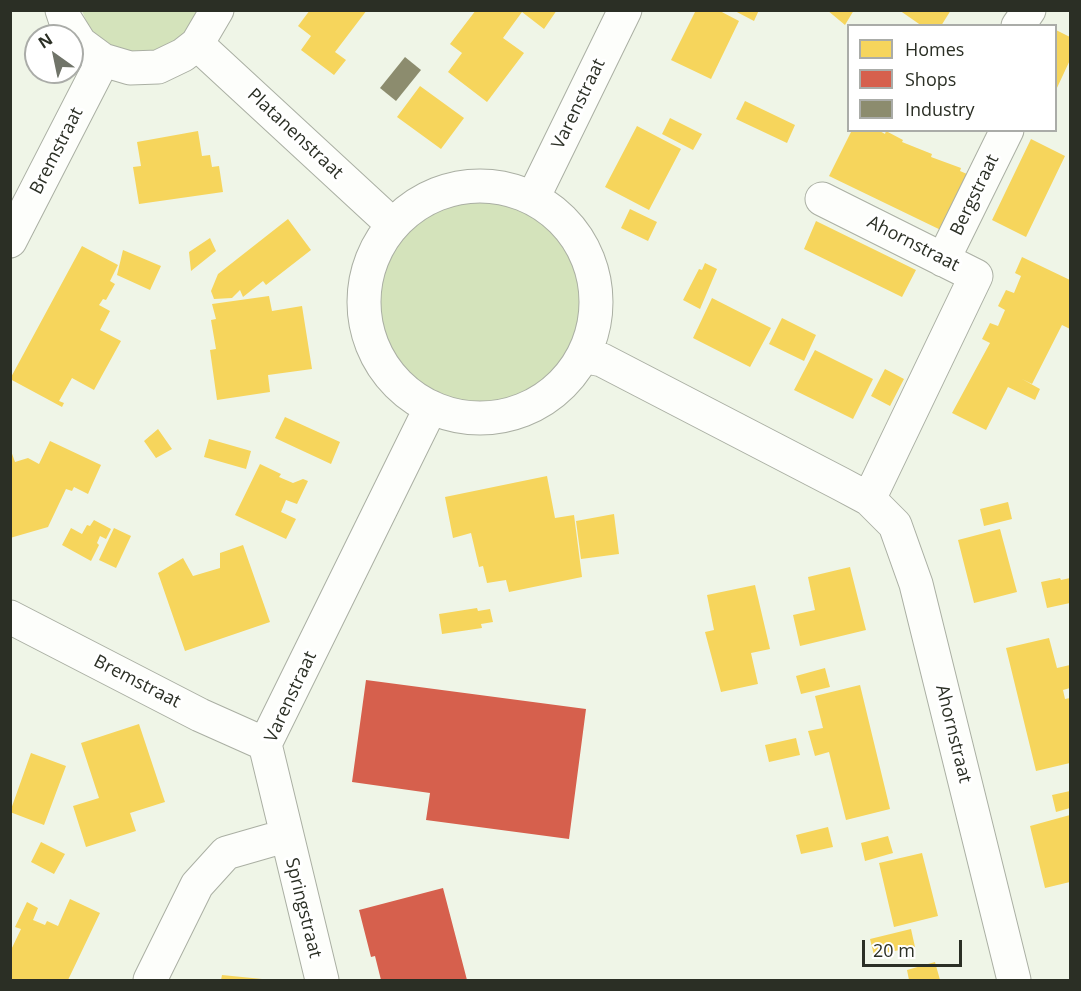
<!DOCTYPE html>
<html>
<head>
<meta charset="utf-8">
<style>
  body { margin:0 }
  #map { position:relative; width:1081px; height:991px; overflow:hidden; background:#eff5e7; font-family:"Open Sans",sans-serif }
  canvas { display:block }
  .frame { position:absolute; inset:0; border:12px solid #2b2f25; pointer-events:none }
  .legend { position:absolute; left:847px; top:24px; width:210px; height:108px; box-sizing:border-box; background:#fff; border:2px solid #aaaca8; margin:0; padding:8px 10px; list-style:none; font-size:18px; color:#2b2f25 }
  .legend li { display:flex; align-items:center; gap:12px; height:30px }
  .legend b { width:30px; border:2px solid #aaaca8 }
  .north { position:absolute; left:24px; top:24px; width:60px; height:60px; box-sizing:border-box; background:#fff; border:2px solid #aaaca8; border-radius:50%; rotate:327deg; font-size:16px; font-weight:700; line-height:24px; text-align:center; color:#2b2f25 }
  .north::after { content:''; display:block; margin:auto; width:21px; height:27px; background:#707469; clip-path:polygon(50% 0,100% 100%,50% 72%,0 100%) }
  .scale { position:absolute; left:862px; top:940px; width:100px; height:27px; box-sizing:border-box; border:3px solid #2b2f25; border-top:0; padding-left:8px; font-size:18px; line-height:21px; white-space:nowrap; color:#2b2f25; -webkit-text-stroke:4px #fff; paint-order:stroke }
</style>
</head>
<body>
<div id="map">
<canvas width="1081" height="991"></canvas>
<div class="frame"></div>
<ul class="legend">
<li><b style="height:16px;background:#f6d55c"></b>Homes</li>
<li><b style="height:16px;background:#d6604d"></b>Shops</li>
<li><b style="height:16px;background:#8c8c6e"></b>Industry</li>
</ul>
<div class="north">N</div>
<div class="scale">20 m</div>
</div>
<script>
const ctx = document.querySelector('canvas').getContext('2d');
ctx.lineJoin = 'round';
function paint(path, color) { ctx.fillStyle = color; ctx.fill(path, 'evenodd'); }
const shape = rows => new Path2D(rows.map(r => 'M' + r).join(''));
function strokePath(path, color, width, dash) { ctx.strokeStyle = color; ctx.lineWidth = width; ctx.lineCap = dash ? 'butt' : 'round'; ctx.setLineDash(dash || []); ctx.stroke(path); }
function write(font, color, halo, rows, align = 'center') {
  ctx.font = font + ' "Open Sans",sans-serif'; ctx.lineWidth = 6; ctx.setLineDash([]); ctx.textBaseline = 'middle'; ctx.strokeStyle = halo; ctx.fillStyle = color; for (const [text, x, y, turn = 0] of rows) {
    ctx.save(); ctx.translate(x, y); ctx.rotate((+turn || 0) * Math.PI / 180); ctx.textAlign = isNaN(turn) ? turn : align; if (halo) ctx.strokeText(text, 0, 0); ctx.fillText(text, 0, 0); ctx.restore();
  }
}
paint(shape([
  [82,11,209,11,206,21,148,60,100,41,89,27],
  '379 304a102 102 0 1 1 204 0a102 102 0 1 1-204 0Z'
]), '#d4e3bb');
paint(shape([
  [310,10,367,10,335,52,346,60,334,75,301,50,311,36,298,26],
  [476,10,557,10,544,29,522,12,503,38,524,53,487,102,448,72,462,53,450,44],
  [696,10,718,10,739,21,711,79,671,60],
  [733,10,759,10,754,21],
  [827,10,854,10,845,25],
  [899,10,951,10,941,26,922,26],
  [1056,30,1070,37,1070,60,1056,90],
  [420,86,464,118,441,149,397,117],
  [745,101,795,125,787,143,736,119],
  [670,118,702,134,693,150,662,134],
  [637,126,681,149,649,210,605,187],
  [852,130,878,130,885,134,886,131,903,140,902,142,932,154,931,157,961,168,960,171,974,177,947,233,829,176],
  [198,131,202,156,210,155,212,167,219,166,223,192,139,204,133,167,141,166,137,142],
  [1031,139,1065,156,1026,237,992,220],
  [630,209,657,222,648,241,621,228],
  [288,219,311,250,266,285,263,281,243,297,240,290,232,298,214,299,211,291,218,274],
  [816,221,916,270,902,297,804,249],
  [210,238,216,251,191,271,189,252],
  [82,246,118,265,110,281,115,284,106,300,103,299,99,305,110,311,100,330,121,341,94,390,72,378,59,401,64,403,62,407,10,379],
  [123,250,161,266,150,290,117,275],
  [1022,257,1070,280,1070,329,1062,325,1032,384,1022,379,1040,389,1035,400,1008,387,986,430,952,413,990,343,982,339,990,323,998,326,1005,310,998,306,1006,290,1014,293,1021,276,1015,273],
  [705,263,717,269,700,309,683,300,699,269,702,270],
  [269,296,272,311,302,306,312,369,268,375,270,392,217,400,210,350,216,349,211,320,216,319,212,304],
  [712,298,771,328,750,367,693,338],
  [782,318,816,335,804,361,769,344],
  [815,350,873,379,853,419,794,390],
  [885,369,904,379,890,406,871,396],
  [285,417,340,442,331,464,275,438],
  [158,429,172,449,156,458,144,441],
  [209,439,251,451,246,469,204,457],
  [50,441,101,465,88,494,74,487,72,491,66,489,48,527,10,538,10,448,15,462,28,458,39,464],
  [260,464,281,474,279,477,293,483,303,479,308,481,297,504,286,500,281,512,296,519,286,539,235,515],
  [547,476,555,518,574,515,582,577,509,592,506,580,487,583,483,566,479,567,471,533,453,538,445,497],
  [1008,502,1012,519,984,526,980,509],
  [614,514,619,554,581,559,576,521],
  [94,520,111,529,106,539,100,536,97,543,99,545,91,561,62,545,71,528,82,534,87,525,90,526],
  [114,528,131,536,116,568,99,560],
  [1000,529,1017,592,974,603,958,540],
  [243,545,270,622,185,651,158,573,183,558,193,576,220,568,220,553],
  [850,567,866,630,800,646,793,615,815,610,808,577],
  [1060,578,1061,580,1070,578,1070,603,1047,608,1041,582],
  [755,585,770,649,751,653,758,684,721,692,705,632,714,630,707,595],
  [477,608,478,611,490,609,493,622,481,624,482,628,442,634,439,614],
  [1049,638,1057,668,1070,665,1070,688,1063,690,1065,699,1070,698,1070,763,1036,771,1006,648],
  [825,668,830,687,801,694,796,676],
  [860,685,890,809,846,820,829,752,815,756,808,731,823,728,815,696],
  [139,724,165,802,130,813,136,831,86,847,73,806,99,798,81,743],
  [796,738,800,755,769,762,765,745],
  [31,753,66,766,44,825,10,812],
  [1070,791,1070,808,1056,812,1052,795],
  [1070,815,1070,882,1045,888,1030,826],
  [828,827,833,847,801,854,796,835],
  [888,836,893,853,865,861,861,843],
  [41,842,65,854,54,874,31,862],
  [922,853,938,916,894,927,879,863],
  [70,899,100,913,68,980,10,980,10,952,21,929,15,927,27,902,38,908,33,920,45,925,47,921,58,926],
  [911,929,915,947,874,955,870,939],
  [935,962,940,980,909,980,907,970],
  [222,975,262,979,262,980,221,980]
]), '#f6d55c');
paint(shape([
  [366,680,586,709,569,839,426,820,430,793,352,782],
  [443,888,467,980,381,980,375,956,371,957,359,910]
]), '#d6604d');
paint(shape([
  [405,57,421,70,396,101,380,88]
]), '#8c8c6e');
const minor = shape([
  [62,10,65,19,80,43,103,60,130,68,158,67,183,55,197,44,217,10],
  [1018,26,1029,10],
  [197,44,393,225],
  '364 302a116 116 0 1 1 232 0a116 116 0 1 1-232 0Z',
  [533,198,625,10],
  [822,199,976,276,869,499],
  [10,241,103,60],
  [943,260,1007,130],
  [583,356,602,360,841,484,869,499,895,525,916,584,1014,980],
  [10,617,200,715,265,744],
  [150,980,197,885,226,853,285,836],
  [322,980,265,744,431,407]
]);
strokePath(minor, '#aaafa3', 35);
strokePath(minor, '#fdfefb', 33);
write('18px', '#2b2f25', '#fff', [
  ["Varenstraat",579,104,-64],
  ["Platanenstraat",295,134,43],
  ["Bremstraat",57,151,-63],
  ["Bergstraat",975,195,-64],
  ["Ahornstraat",913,244,27],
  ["Bremstraat",137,682,27],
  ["Varenstraat",291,697,-65],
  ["Ahornstraat",953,734,76],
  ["Springstraat",303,908,76]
]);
</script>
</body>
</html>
